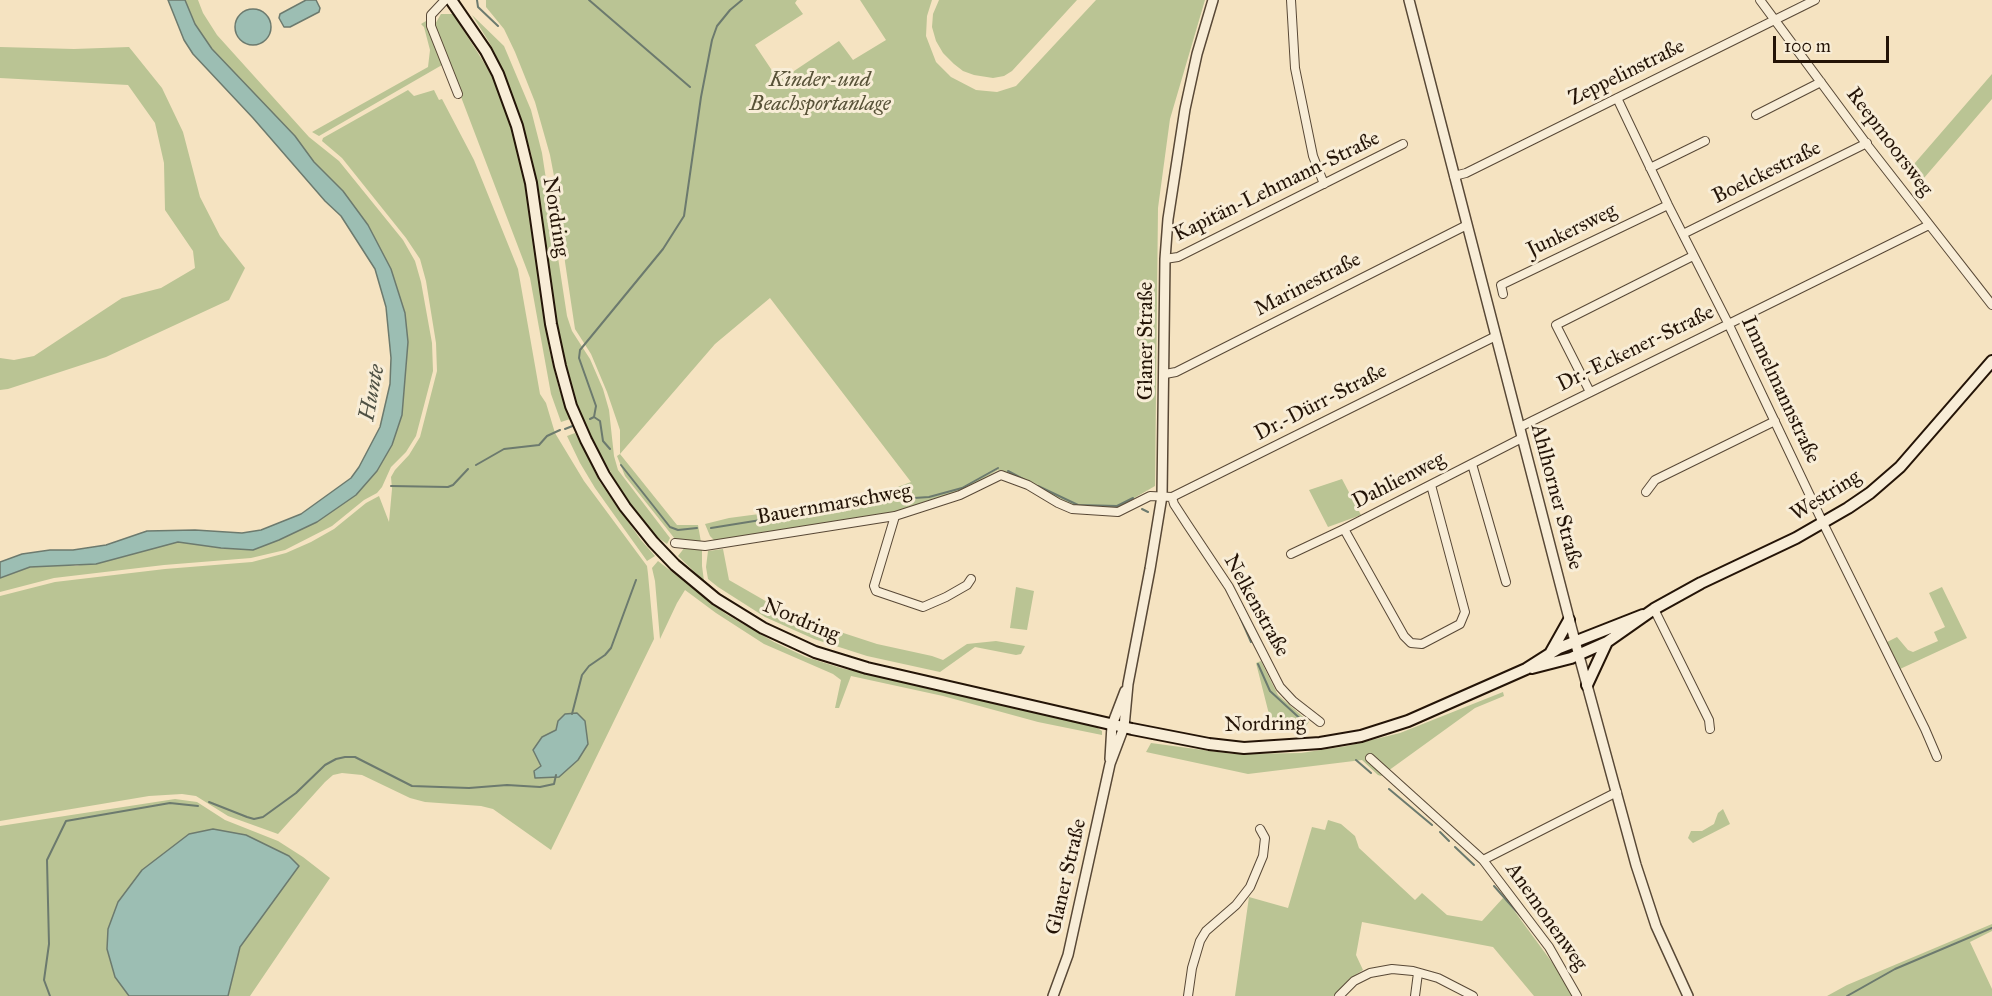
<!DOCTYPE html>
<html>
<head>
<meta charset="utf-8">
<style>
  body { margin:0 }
  #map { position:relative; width:1992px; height:996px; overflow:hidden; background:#f5e3c1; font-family:"IM FELL Great Primer",serif }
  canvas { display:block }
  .scale { position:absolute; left:1773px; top:36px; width:116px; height:27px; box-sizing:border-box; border:3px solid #241407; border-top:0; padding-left:8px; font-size:18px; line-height:21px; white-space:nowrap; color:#241407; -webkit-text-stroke:4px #f8edd7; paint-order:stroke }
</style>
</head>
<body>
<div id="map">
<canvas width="1992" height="996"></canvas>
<div class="scale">100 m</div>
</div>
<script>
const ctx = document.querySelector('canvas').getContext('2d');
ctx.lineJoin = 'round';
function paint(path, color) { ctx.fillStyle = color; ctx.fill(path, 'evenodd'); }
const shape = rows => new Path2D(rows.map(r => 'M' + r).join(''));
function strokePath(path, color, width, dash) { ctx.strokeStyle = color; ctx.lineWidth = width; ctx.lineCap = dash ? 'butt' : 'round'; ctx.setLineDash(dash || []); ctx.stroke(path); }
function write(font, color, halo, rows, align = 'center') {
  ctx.font = font + ' "IM FELL Great Primer",serif'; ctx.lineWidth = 6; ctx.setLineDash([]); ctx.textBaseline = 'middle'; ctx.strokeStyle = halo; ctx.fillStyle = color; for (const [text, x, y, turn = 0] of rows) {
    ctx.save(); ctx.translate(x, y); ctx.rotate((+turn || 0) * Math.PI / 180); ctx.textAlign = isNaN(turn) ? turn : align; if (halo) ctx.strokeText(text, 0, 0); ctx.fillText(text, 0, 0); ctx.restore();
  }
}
paint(shape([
  [185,0,198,0,203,13,217,35,309,137,339,161,403,240,415,261,421,282,432,343,433,371,416,436,406,452,391,467,382,487,377,493,364,500,332,526,285,550,251,558,164,565,54,578,0,592,0,578,30,567,53,564,76,566,178,542,221,548,253,550,279,540,317,522,377,471,392,445,402,415,408,342,391,269,368,225,343,191,314,162,295,136,212,49,195,24],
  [486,0,797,0,795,3,803,14,755,45,779,81,839,41,853,60,886,40,860,0,932,0,927,16,926,36,936,62,951,77,976,90,997,92,1016,86,1096,0,1205,0,1170,119,1158,208,1155,486,1117,508,1097,509,1075,506,998,470,958,493,897,511,716,542,710,536,705,524,729,518,812,507,892,489,911,482,770,298,715,344,620,454,677,525,698,525,701,542,675,539,625,476,617,456,620,454,620,430,607,392,591,354,575,329,565,262,562,218,550,155,535,102,515,52,504,29,486,7],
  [939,0,1077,0,1012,71,1004,76,993,78,974,75,963,71,954,64,943,53,936,41,932,27,933,14],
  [441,14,453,14,478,53,492,76,511,127,524,180,549,349,559,389,570,419,561,422,551,394,530,278,434,26],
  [472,15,504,46,531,110,542,153,567,316,572,331,590,359,603,389,609,410,614,456,618,470,670,538,667,544,656,536,630,505,619,487,590,435,577,405,565,365,556,323,541,211,531,153,505,74,489,42],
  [426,21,442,65,319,136,312,132,428,67,430,50,424,27,421,24],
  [0,47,74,49,129,47,162,88,183,132,200,197,220,236,245,268,229,300,106,357,8,389,0,390,0,358,14,360,34,356,122,298,161,288,195,268,193,251,165,210,164,163,155,123,128,85,0,78],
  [1992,74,1992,99,1918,185,1908,171],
  [408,90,414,96,434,90,439,100,442,99,474,160,518,269,540,394,546,403,555,433,584,481,647,566,648,574,654,639,551,850,493,809,481,806,425,802,410,798,362,775,342,773,333,775,325,782,278,834,228,816,196,796,182,794,149,796,0,821,0,596,55,582,165,569,252,562,286,553,311,542,334,529,366,503,379,496,389,522,392,489,391,477,395,470,409,455,420,437,437,371,436,343,426,281,420,259,406,238,342,158,322,141,323,138],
  [575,433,600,482,641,540,655,556,647,561,595,488,580,463,567,436],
  [1342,479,1361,515,1328,527,1309,490],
  [685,547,702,550,702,566,704,581,678,556],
  [723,549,729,580,769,603,825,627,877,644,932,656,943,660,967,644,996,641,1025,646,1021,654,1016,655,975,647,940,672,867,656,814,639,765,617,718,587,708,579,706,567,708,551],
  [658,561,726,614,774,642,806,657,841,668,1096,727,1102,731,1102,735,1038,722,943,696,851,676,839,708,835,708,841,680,833,674,764,644,716,613,685,590,677,603,660,639,655,581,652,568],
  [1016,587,1034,591,1027,630,1010,628],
  [1942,587,1967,638,1900,669,1887,642,1897,637,1908,650,1913,652,1938,641,1934,632,1945,627,1929,593],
  [1261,661,1278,695,1309,722,1306,726,1271,722,1256,663],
  [1503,692,1504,696,1475,708,1381,776,1378,775,1362,760,1248,774,1146,752,1151,743,1233,754,1301,753,1347,746,1400,733],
  [175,799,197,802,225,820,278,841,303,857,330,878,250,996,228,996,240,947,299,866,118,902,108,929,107,949,129,996,0,996,0,826],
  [1723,809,1730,824,1693,843,1688,838,1691,831,1702,831,1714,824,1718,813],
  [1328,820,1341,824,1355,836,1359,848,1415,900,1422,893,1447,915,1482,921,1503,898,1507,901,1565,980,1573,996,1534,996,1493,947,1362,922,1356,955,1363,970,1349,979,1335,996,1235,996,1249,897,1288,908,1312,827,1325,830],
  [1992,924,1992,931,1970,942,1992,989,1992,996,1827,996,1847,985]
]), '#bac494');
const water = shape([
  [168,0,185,0,195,24,212,49,295,136,314,162,343,191,368,225,391,269,405,313,408,342,402,415,392,445,377,471,356,495,317,522,279,540,253,550,221,548,178,542,96,564,30,567,0,578,0,562,22,554,50,550,73,550,106,545,147,531,195,530,242,533,261,530,301,514,351,478,359,467,380,427,390,384,391,358,386,307,375,269,341,216,325,201,253,118,193,54,184,40,168,0],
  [306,0,316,0,320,8,319,12,290,27,284,27,279,18,280,14,306,0],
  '235 27a18 18 0 1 1 36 0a18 18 0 1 1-36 0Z',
  [577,713,585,721,588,744,578,760,559,777,535,778,534,771,541,766,533,750,542,737,556,730,558,721,565,714,577,713],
  [213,829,246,835,289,856,299,866,240,947,228,996,129,996,115,977,107,949,108,929,118,902,142,870,189,834,213,829]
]);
paint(water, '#9cbeb3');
strokePath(water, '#6c7a6e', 1.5);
strokePath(shape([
  [477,0,478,7,498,26],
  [589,0,690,87],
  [594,417,600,421,603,441,610,449],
  [590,419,594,417,596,406,579,358,580,350,663,249,684,216,701,97,712,40,717,26,730,10,742,0],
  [565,429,575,425],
  [476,465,504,449,539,445,547,436,560,430],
  [621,465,670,527,678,530,697,528],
  [1008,471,1025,480],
  [391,486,448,487,453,485,468,469],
  [1038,486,1078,505,1117,506,1133,498],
  [899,499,929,497,962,488,998,468],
  [1142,509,1148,512],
  [711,528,891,499],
  [1240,617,1251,642],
  [1258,664,1270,691,1306,724],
  [572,714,582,675,589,666,605,655,611,648,636,580],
  [1356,760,1371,773],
  [1389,789,1432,825],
  [209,802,247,817,254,819,263,817,296,793,325,765,336,759,345,757,355,757,412,786,469,788,507,785,540,787,554,784,556,775],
  [1440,832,1449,841],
  [1455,847,1474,865],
  [1494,886,1524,920],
  [50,996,44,980,49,944,47,860,66,821,170,803,198,806],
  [1847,996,1895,969,1992,928]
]), '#6c7a6e', 2);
const minor = shape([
  [445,0,431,15,431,26,458,94],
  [1291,0,1295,68,1313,156,1324,184],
  [1760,0,1868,146,1992,305],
  [1617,98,1668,205,1728,323,1823,523,1925,729,1937,757],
  [1756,115,1821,82],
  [1650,168,1705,141],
  [1454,176,1466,173,1815,0],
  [1683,234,1867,143],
  [1165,259,1178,257,1403,144],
  [1503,294,1501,285,1668,205],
  [1165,374,1176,372,1467,225],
  [1590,392,1556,325,1693,256],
  [1520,427,1929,225],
  [1472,464,1506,582],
  [1646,492,1655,480,1775,421],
  [1172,497,1174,504,1187,524,1229,587,1280,687,1293,701,1320,722],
  [895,516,874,586,876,591,923,607,946,597,967,585,971,579],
  [1344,529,1404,636,1411,643,1422,644,1460,624,1465,612,1431,485],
  [675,543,705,546,895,516,960,495,1001,475,1028,485,1058,503,1072,509,1118,512,1150,496,1172,497,1496,336],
  [1291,554,1344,529,1522,438],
  [1654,609,1709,720,1710,729],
  [1370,758,1483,860,1549,947,1577,996],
  [1483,860,1617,792],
  [1188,996,1192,968,1200,941,1206,931,1236,905,1250,887,1263,856,1265,838,1260,829],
  [1339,996,1354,981,1370,973,1392,969,1413,971,1438,978,1473,996],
  [1415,996,1418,973]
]);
const tertiary = shape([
  [1409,0,1572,630,1636,865,1656,926,1688,996],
  [1110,759,1112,725,1125,691],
  [1053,996,1068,955,1110,764,1124,727,1128,684,1150,569,1162,496,1165,259,1168,219,1185,109,1197,54,1213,0]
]);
const secondary = shape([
  [451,0,486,51,498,74,517,126,531,183,551,324,560,366,571,406,586,440,604,475,625,507,653,542,675,565,716,599,763,628,815,652,867,668,1132,729,1209,744,1244,748,1320,743,1361,736,1408,721,1526,669,1559,648,1643,615],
  [1551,652,1569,620],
  [1532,668,1571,658,1607,642,1654,609,1701,583,1796,538,1848,508,1870,493,1900,467,1992,361],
  [1587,685,1607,642]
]);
strokePath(minor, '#584836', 10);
strokePath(tertiary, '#584836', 12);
strokePath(secondary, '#241407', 14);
strokePath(minor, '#f8edd7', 8);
strokePath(tertiary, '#f8edd7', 9);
strokePath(secondary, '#f8edd7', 10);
write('21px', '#241407', '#f8edd7', [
  ["Zeppelinstraße",1627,73,-26],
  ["Reepmoorsweg",1889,142,53],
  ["Boelckestraße",1767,173,-26],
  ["Kapitän-Lehmann-Straße",1277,187,-26],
  ["Nordring",555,217,81],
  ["Junkersweg",1572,231,-26],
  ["Marinestraße",1308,285,-27],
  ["Glaner Straße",1147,341,-90],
  ["Dr.-Eckener-Straße",1636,349,-26],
  ["Immelmannstraße",1780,390,65],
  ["Dr.-Dürr-Straße",1321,403,-27],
  ["Dahlienweg",1399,481,-27],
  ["Westring",1826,496,-32],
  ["Ahlhorner Straße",1556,497,75],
  ["Bauernmarschweg",834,505,-10],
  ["Nelkenstraße",1256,606,61],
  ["Nordring",801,621,23],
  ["Nordring",1265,725,-1],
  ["Glaner Straße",1067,877,-77],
  ["Anemonenweg",1546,917,55]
]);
write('italic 21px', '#585238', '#f8edd7', [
  ["Kinder-und",820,81],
  ["Beachsportanlage",820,105]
]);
write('italic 22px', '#4e5043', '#f8edd7', [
  ["Hunte",373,393,-79]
]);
</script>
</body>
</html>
